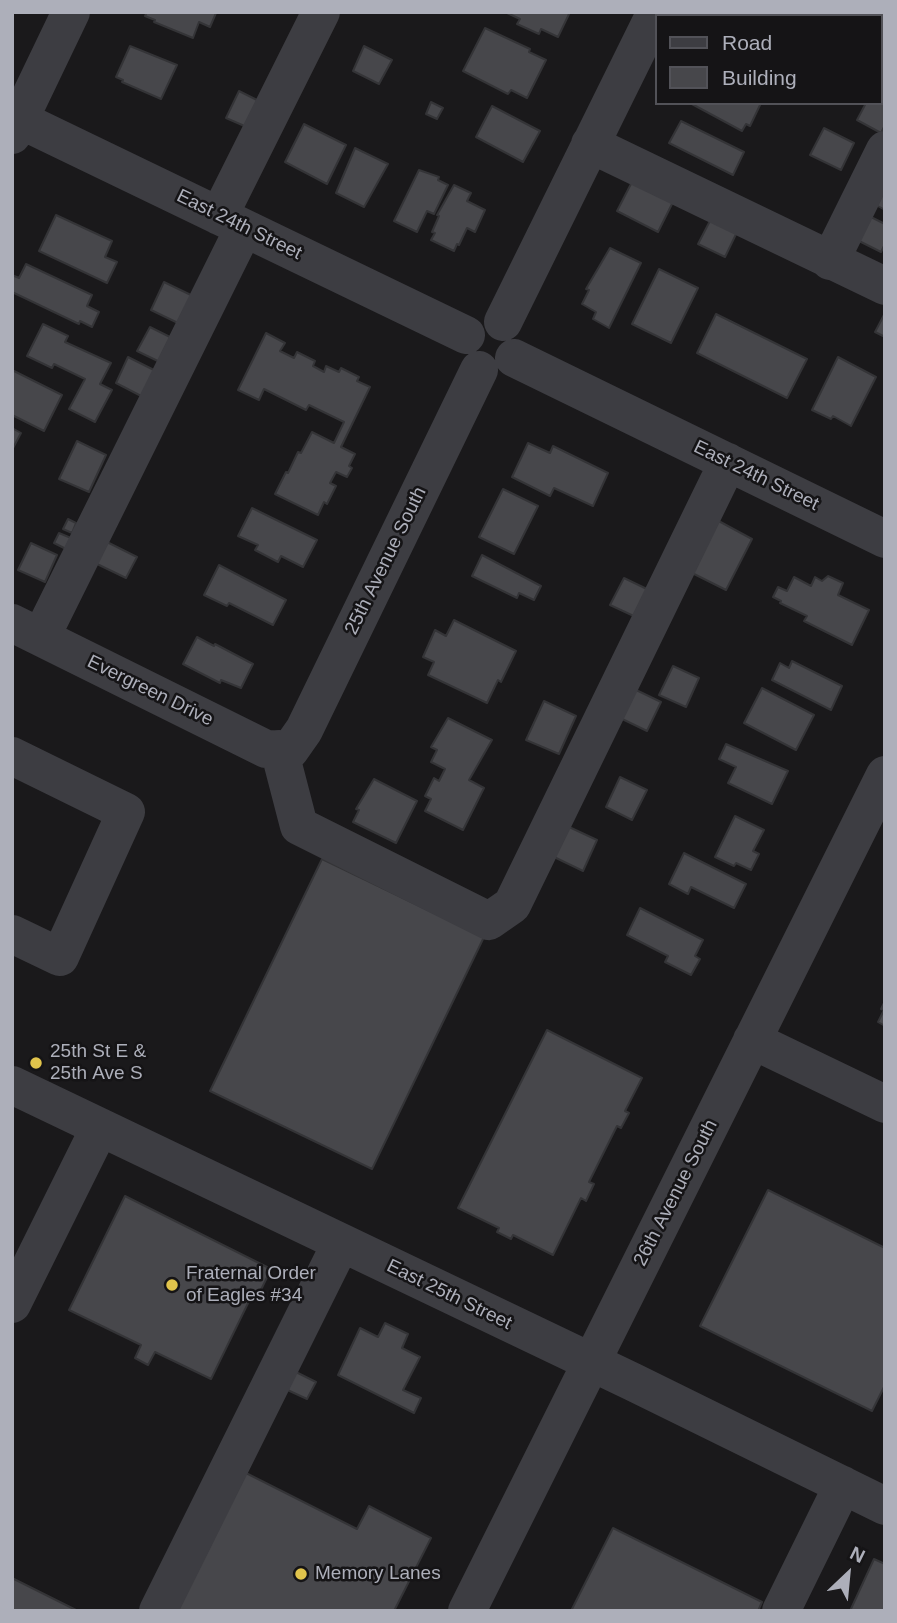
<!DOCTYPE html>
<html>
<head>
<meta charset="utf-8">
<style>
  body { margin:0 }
  #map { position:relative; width:897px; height:1623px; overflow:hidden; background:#1a191b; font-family:Helvetica,sans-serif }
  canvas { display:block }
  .frame { position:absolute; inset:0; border:14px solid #adafba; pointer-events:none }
  .legend { position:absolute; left:655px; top:14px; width:228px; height:91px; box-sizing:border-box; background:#151416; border:2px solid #525258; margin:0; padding:9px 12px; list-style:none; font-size:21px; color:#adafba }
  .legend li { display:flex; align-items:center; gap:14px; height:35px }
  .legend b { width:35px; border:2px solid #525258 }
  .north { position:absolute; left:813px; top:1539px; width:70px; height:70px; -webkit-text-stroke:5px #151416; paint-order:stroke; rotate:26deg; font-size:19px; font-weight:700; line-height:28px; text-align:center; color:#adafba }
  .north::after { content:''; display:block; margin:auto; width:24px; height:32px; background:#adafba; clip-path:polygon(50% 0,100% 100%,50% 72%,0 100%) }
</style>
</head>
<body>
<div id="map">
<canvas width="897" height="1623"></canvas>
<div class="frame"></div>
<ul class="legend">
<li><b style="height:9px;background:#3d3d42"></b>Road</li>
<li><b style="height:19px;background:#47474b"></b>Building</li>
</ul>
<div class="north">N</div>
</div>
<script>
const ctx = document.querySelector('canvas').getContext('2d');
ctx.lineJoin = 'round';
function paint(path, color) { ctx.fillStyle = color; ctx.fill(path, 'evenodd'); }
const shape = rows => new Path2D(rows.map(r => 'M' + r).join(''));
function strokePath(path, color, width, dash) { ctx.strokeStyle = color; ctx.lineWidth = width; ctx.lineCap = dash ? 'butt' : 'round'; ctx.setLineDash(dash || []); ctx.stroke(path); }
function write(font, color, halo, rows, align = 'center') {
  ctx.font = font + ' Helvetica,sans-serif'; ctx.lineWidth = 5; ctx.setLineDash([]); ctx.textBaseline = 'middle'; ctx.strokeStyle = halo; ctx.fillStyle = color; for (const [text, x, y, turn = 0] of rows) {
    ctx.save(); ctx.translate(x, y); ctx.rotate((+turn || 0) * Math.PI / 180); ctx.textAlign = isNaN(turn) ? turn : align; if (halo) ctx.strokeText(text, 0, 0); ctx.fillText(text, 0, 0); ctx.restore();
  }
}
const building = shape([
  [147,12,215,12,216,13,210,27,199,22,193,38,154,22,155,20,145,16,147,12],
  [505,12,570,12,558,37,541,29,539,34,517,24,520,19,505,12],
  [746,12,810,12,808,16,752,16,746,12],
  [485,28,530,49,529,52,546,60,527,98,511,90,508,94,463,71,485,28],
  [130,46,177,65,161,99,122,82,123,80,116,77,130,46],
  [364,46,392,60,379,84,353,71,364,46],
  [885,48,885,74,881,72,881,55,885,48],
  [239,91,261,102,249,128,226,118,239,91],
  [881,100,885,102,885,125,881,133,857,120,866,103,881,103,881,100],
  [431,102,443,108,437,119,426,114,431,102],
  [690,103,761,103,750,126,746,124,742,131,690,103],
  [492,106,540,131,523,162,476,137,492,106],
  [681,121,744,152,733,175,669,143,681,121],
  [304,124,346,145,327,184,285,162,304,124],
  [824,128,854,143,841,170,810,155,824,128],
  [355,148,388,164,364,207,336,193,355,148],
  [419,170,439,177,438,180,448,185,434,214,427,211,417,232,394,221,419,170],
  [633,180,674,200,658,232,617,211,633,180],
  [454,185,471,193,467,201,485,210,475,232,467,228,459,245,457,244,454,251,431,240,435,233,432,232,439,216,437,215,454,185],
  [885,187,885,210,876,205,885,187],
  [56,215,112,241,105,257,117,262,107,283,39,251,56,215],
  [713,215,739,228,725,257,698,244,713,215],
  [867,215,885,224,885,244,881,252,855,239,867,215],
  [610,248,641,263,609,328,593,319,596,312,582,304,589,290,586,289,610,248],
  [26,264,92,295,87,306,99,312,92,327,80,321,79,324,12,292,12,275,19,278,26,264],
  [659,269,698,288,671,343,632,324,659,269],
  [164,282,195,297,182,325,151,310,164,282],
  [885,313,885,337,875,332,885,313],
  [716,314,807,359,787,398,697,353,716,314],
  [43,324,68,336,65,342,111,363,100,384,112,390,95,422,69,409,85,379,54,364,52,368,27,356,43,324],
  [150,327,176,340,164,364,137,351,150,327],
  [266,333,285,343,280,351,294,358,297,352,315,361,313,366,324,372,326,366,339,372,341,368,359,377,357,381,370,387,341,447,355,454,349,466,352,468,347,477,336,472,330,483,336,486,327,504,324,502,318,515,275,494,286,472,288,473,298,452,301,453,312,432,334,443,344,422,309,405,306,410,264,389,259,400,238,390,266,333],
  [128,357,158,372,145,398,116,383,128,357],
  [838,357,876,377,851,426,833,416,831,419,812,410,838,357],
  [12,370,62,395,44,431,12,415,12,370],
  [12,428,21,433,12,450,12,428],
  [77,441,106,455,89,492,59,479,77,441],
  [528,443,550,453,553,446,608,473,593,506,554,488,550,496,512,477,528,443],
  [503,489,538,506,514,554,479,537,503,489],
  [252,508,317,540,303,567,281,556,278,562,255,550,258,545,238,536,252,508],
  [68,519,76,523,72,533,63,529,68,519],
  [715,519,752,539,726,590,688,571,715,519],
  [59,533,71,538,66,549,54,543,59,533],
  [107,542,137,557,126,578,95,563,107,542],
  [31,543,57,555,45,582,18,570,31,543],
  [482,555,541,586,534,600,519,593,517,598,472,576,482,555],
  [219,565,286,600,273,625,229,603,227,606,204,595,219,565],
  [828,576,843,583,838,595,869,610,852,645,804,621,807,616,780,603,781,601,773,597,778,587,787,591,794,577,811,586,815,577,822,581,828,576],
  [624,578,651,591,638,618,610,605,624,578],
  [454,620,516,651,501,682,498,680,487,703,428,675,434,662,423,657,435,630,446,636,454,620],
  [197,637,214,646,215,644,253,664,241,688,221,680,220,683,183,664,197,637],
  [792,661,842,686,831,710,772,680,780,663,789,668,792,661],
  [673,666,699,678,686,707,659,695,673,666],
  [630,687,661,702,647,731,616,716,630,687],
  [762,688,814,715,796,750,744,723,762,688],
  [544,701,576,716,559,754,526,740,544,701],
  [448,718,492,740,469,780,484,788,463,830,425,811,431,799,425,796,434,778,439,781,445,769,431,762,437,750,431,747,448,718],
  [726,744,788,771,772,804,728,783,736,767,719,759,726,744],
  [620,777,647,790,632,820,606,807,620,777],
  [374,779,417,801,396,843,353,822,359,810,356,809,374,779],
  [735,816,764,830,753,851,759,854,751,870,736,863,734,866,715,857,735,816],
  [567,826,597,840,583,871,552,856,567,826],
  [684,853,746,884,734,908,691,887,688,894,669,884,684,853],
  [322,859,484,937,372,1169,210,1091,322,859],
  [640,908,703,940,695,956,700,959,691,975,665,962,668,956,627,935,640,908],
  [885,1001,885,1026,878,1022,884,1010,881,1009,885,1001],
  [547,1030,642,1078,625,1111,629,1113,621,1128,617,1126,589,1182,594,1184,586,1201,581,1198,553,1255,513,1235,511,1239,497,1232,499,1228,458,1208,547,1030],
  [768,1190,885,1248,885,1385,872,1411,700,1326,768,1190],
  [125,1196,271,1269,259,1294,254,1291,211,1379,155,1352,148,1365,135,1358,141,1345,69,1310,125,1196],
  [385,1323,408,1334,402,1348,420,1357,403,1390,421,1398,414,1413,338,1375,360,1328,378,1337,385,1323],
  [290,1369,316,1382,307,1399,281,1387,290,1369],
  [242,1471,357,1529,369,1506,431,1538,394,1611,172,1611,242,1471],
  [613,1528,762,1602,758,1611,571,1611,613,1528],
  [874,1559,885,1564,885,1611,850,1611,874,1559],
  [12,1578,78,1611,12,1611,12,1578]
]);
paint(building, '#47474b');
strokePath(building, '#343437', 2);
strokePath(shape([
  [12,116,466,335],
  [12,135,71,12],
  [590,144,885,286],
  [219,216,321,12],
  [830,261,885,150],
  [503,322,656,12],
  [514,358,885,539],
  [12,623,266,749,290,750,304,730,479,370],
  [41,637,244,228],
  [279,749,299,826,489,921,512,905,728,462],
  [12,756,126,812,60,957,12,934],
  [752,1040,885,1104],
  [12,1085,633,1382,885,1506],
  [12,1304,100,1127],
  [158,1611,341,1243],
  [467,1611,885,775],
  [781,1611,843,1485]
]), '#3d3d42', 38);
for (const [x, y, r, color] of [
  [36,1063,7,"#e1c44c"],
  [172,1285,7,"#e1c44c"],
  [301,1574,7,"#e1c44c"]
]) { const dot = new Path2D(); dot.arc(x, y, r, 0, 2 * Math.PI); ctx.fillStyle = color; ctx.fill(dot); strokePath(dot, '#151416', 2.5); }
write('19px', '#adafba', '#151416', [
  ["East 24th Street",239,225,26],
  ["East 24th Street",756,476,26],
  ["25th Avenue South",386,561,-64],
  ["Evergreen Drive",150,691,26],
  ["26th Avenue South",676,1193,-63],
  ["East 25th Street",449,1295,26]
]);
write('19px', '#adafba', '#151416', [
  ["25th St E &",50,1052],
  ["25th Ave S",50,1074],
  ["Fraternal Order",186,1274],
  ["of Eagles #34",186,1296],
  ["Memory Lanes",315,1574]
], 'left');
</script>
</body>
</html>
